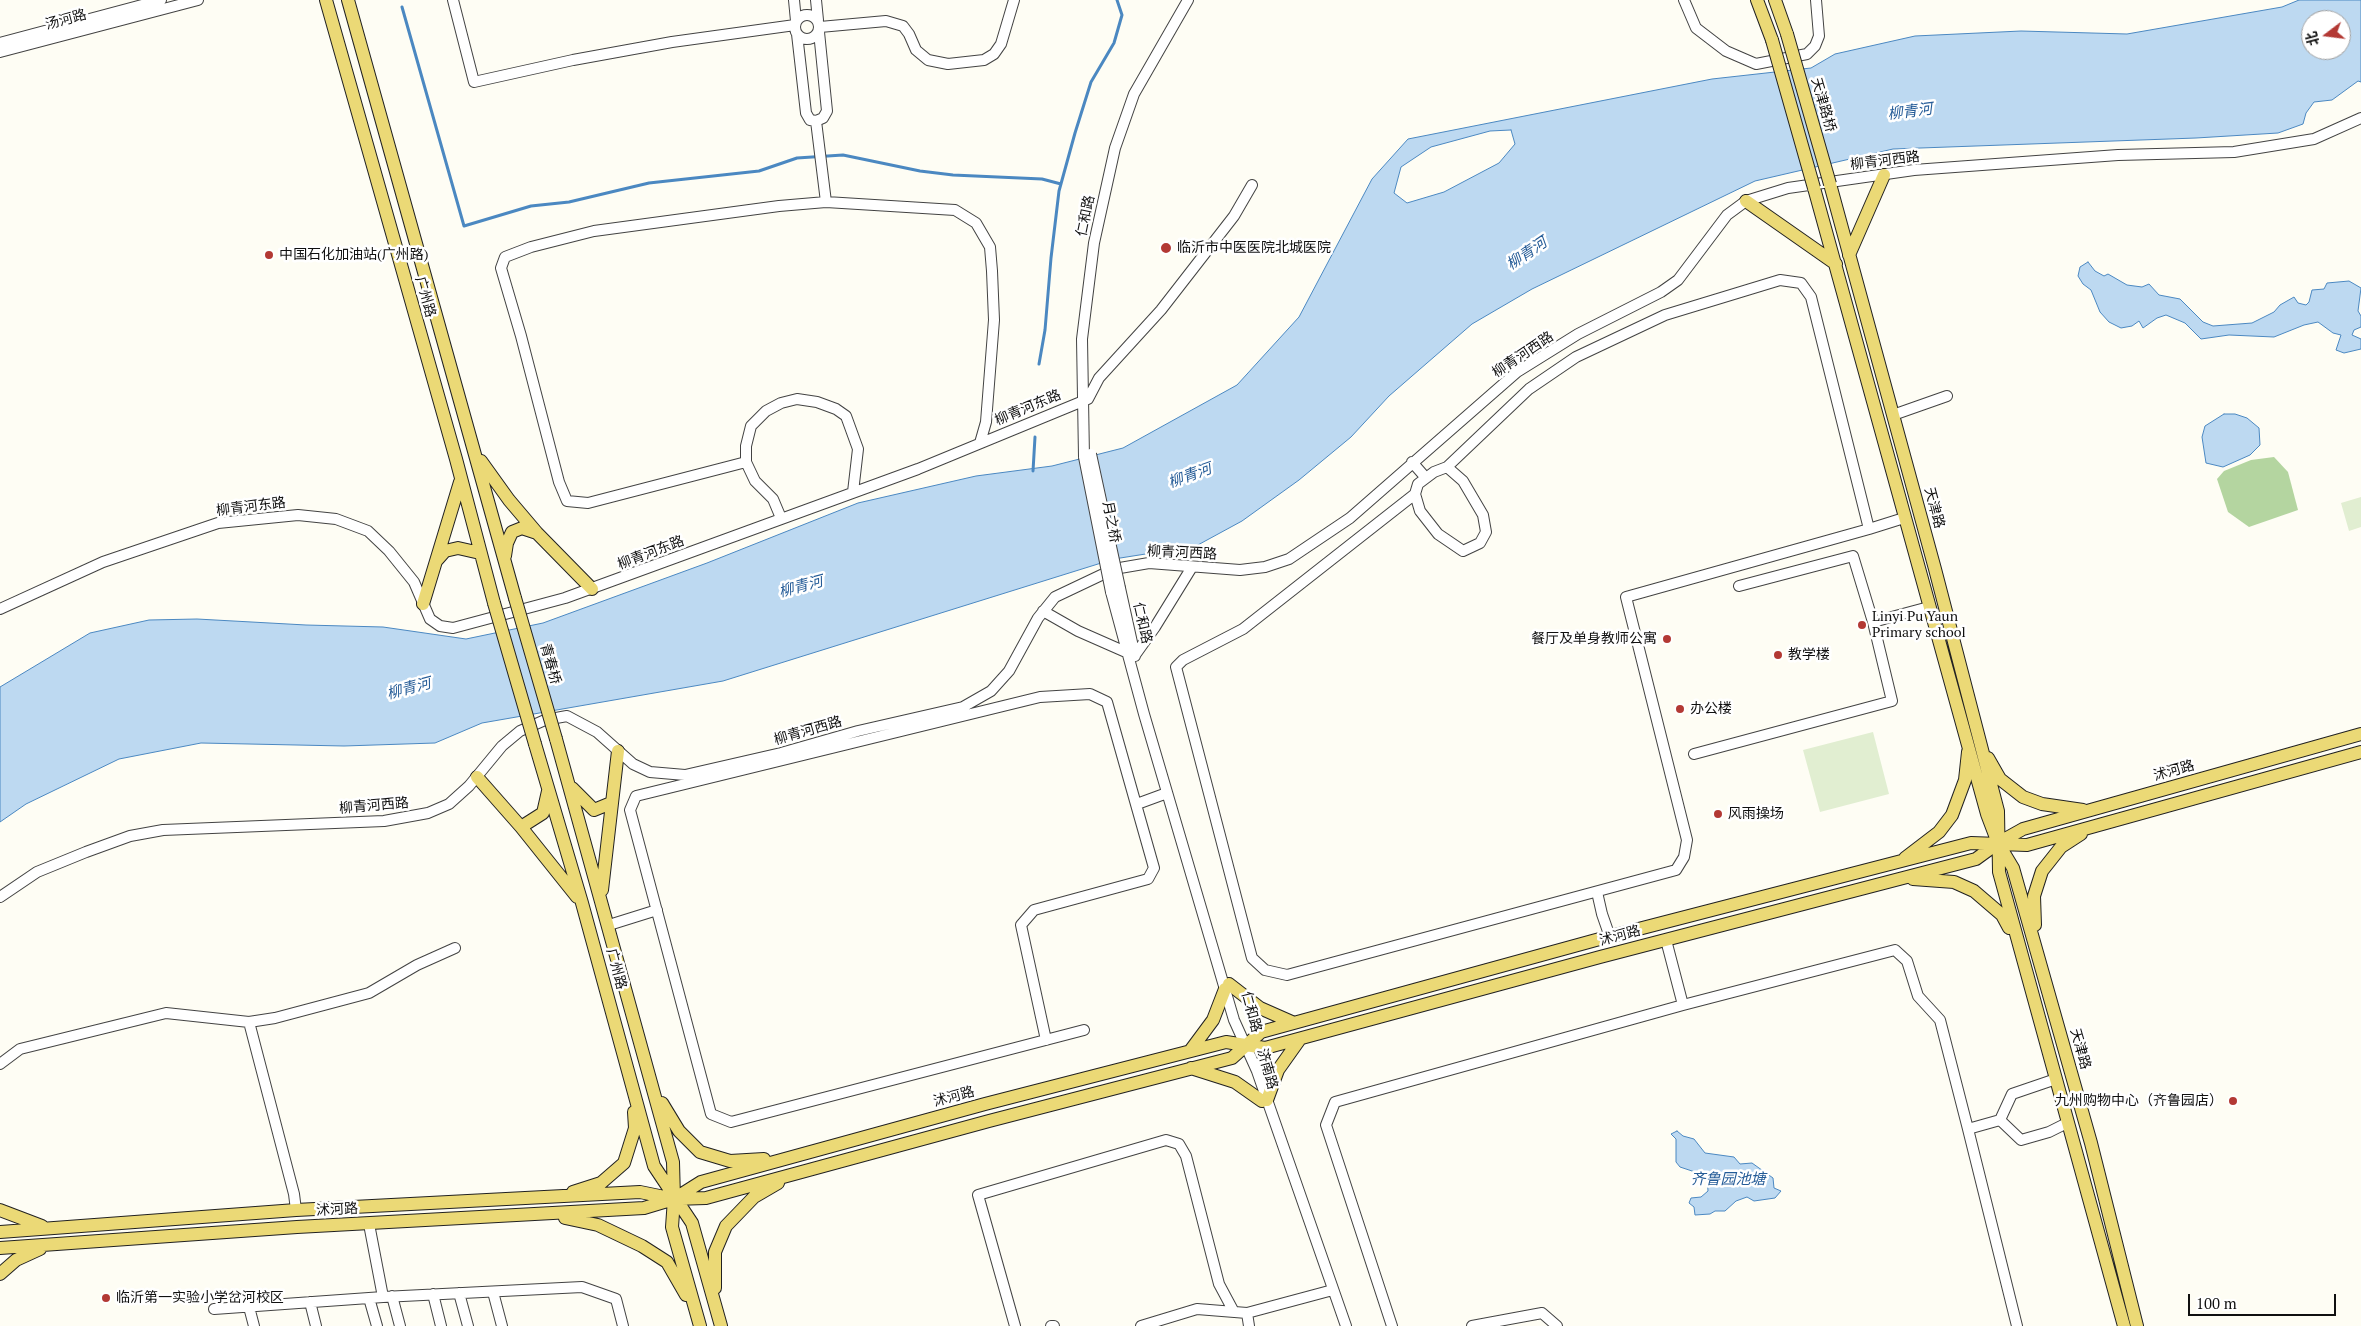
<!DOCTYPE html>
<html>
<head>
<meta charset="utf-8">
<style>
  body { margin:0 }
  #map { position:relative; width:2361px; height:1326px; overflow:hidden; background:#fefdf4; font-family:"PT Serif","Noto Sans SC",serif }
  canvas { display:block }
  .north { position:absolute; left:2301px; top:10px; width:50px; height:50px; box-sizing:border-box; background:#fff; border:1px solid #9f9f9f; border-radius:50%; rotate:255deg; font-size:14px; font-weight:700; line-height:20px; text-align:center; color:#101010 }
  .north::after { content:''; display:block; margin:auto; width:18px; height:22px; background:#b33934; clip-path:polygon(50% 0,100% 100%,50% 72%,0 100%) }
  .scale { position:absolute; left:2188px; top:1294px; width:148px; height:22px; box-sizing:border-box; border:2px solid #101010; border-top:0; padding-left:6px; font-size:15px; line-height:18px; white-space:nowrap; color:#101010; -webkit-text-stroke:4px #fff; paint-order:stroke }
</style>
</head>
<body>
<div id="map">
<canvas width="2361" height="1326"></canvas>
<div class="north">北</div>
<div class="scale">100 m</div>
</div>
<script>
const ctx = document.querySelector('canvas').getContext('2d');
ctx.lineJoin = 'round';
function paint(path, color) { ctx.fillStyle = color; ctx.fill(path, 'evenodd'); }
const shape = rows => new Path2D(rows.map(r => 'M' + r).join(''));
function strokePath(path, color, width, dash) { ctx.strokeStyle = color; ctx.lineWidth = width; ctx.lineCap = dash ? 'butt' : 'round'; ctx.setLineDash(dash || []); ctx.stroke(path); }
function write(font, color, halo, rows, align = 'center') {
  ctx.font = font + ' "PT Serif","Noto Sans SC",serif'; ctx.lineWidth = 5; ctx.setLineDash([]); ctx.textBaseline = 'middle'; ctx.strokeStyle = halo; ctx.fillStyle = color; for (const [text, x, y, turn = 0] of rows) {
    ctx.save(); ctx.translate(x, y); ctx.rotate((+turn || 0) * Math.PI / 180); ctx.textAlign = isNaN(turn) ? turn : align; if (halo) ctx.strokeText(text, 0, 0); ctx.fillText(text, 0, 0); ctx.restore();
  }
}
paint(shape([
  [2274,457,2288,472,2298,510,2249,527,2228,512,2217,479,2224,471,2251,460]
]), '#b4d5a0');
paint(shape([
  [2361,497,2361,527,2349,531,2341,503],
  [1873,732,1889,794,1820,812,1803,750]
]), '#e1eed1');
const water = shape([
  [2299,0,2361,0,2361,82,2358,81,2332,100,2314,102,2306,113,2303,124,2278,133,2196,138,1893,149,1755,181,1532,289,1472,324,1389,396,1351,437,1299,480,1242,521,1196,546,1114,559,723,681,482,723,435,743,344,746,201,743,119,759,26,804,0,822,0,687,90,633,149,620,197,619,306,625,383,627,466,639,543,623,707,563,858,503,976,476,1052,466,1123,448,1237,385,1299,317,1372,179,1408,139,1712,79,1811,68,1835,54,1915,36,2021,31,2127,34,2282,7,2299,0],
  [2311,20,2341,20,2341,50,2311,50,2311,20],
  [1511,130,1515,144,1499,163,1444,192,1407,203,1394,193,1401,167,1431,147,1490,131,1511,130],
  [2088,262,2095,271,2104,276,2108,274,2127,285,2142,287,2149,284,2159,295,2180,299,2203,322,2213,326,2252,323,2274,312,2280,305,2294,297,2298,303,2306,305,2309,302,2312,290,2324,289,2327,283,2349,281,2361,288,2358,311,2361,316,2361,327,2354,330,2352,335,2361,339,2361,349,2344,353,2336,350,2341,335,2333,333,2318,322,2304,325,2274,337,2229,335,2201,339,2185,323,2166,315,2157,318,2143,328,2139,321,2132,326,2121,328,2109,322,2100,312,2091,290,2083,284,2078,276,2080,267,2088,262],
  [2224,414,2235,414,2247,418,2259,428,2260,445,2250,455,2223,467,2206,463,2202,437,2205,426,2224,414],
  [1677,1131,1683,1136,1694,1139,1705,1153,1734,1157,1740,1164,1752,1163,1773,1178,1774,1188,1781,1191,1775,1198,1754,1201,1747,1197,1736,1201,1725,1211,1715,1211,1710,1214,1695,1215,1694,1207,1689,1203,1691,1198,1701,1197,1708,1191,1707,1176,1680,1167,1676,1162,1676,1139,1671,1134,1677,1131]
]);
paint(water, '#bdd9f1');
strokePath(water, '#4b88c1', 1);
strokePath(shape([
  [402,7,464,226,531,206,569,202,649,183,759,171,797,158,843,155,920,171,953,175,1042,179,1061,184],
  [1039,364,1045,330,1051,258,1059,191,1075,133,1091,82,1114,43,1122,15,1117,0],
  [1033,471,1035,437]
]), '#4b88c1', 3);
const minor = shape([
  [453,0,474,82,573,60,672,42,795,25],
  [794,0,796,21],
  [816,0,818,20],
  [1684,0,1696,28,1726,51,1756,64,1807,54,1815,46,1819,36,1816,0],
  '795 27a12 12 0 1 1 24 0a12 12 0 1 1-24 0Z',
  [820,27,886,21,903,26,909,34,916,50,928,60,948,64,984,60,994,54,1001,44,1014,0],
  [797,34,806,113,810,120,816,121,823,118,827,111,819,32],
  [0,43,161,0],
  [0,52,198,0],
  [816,121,826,202],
  [1893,415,1947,396],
  [1084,457,1082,339,1094,243,1115,148,1134,94,1188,0],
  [746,462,746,446,751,426,766,411,781,403,797,399,817,402,836,409,846,416,858,449,853,492],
  [1412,462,1426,478],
  [1447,467,1463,481,1483,515,1486,532,1480,543,1463,551,1438,534,1420,511,1415,494,1418,484,1434,472,1447,467,1529,389,1576,357,1665,315,1780,280,1801,283,1811,297,1869,529,1904,518],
  [1415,494,1243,629,1183,660,1176,667,1252,958,1265,970,1287,975,1676,870,1684,857,1687,840,1626,597,1869,529],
  [781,518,773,499,755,481,746,462,588,503,567,501,559,482,521,336,501,268,505,257,531,247,594,231,779,206,826,202,955,210,976,223,990,247,992,271,994,320,986,422,980,443],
  [1120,588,1135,656],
  [1111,592,1144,714,1234,1020,1257,1071,1346,1326],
  [0,609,103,562,218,523,298,515,336,519,368,531,389,551,414,582,430,619,440,626,453,628,565,598,918,469,1088,399,1099,378,1161,310,1234,216,1252,185],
  [1043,611,1078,631,1128,653],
  [1873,622,1929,607],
  [1135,655,1155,627,1192,567],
  [1694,754,1892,701,1873,622,1853,556,1739,586],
  [1137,804,1167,793],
  [1597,892,1602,914,1610,937],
  [0,897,37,872,86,852,130,836,163,830,384,821,428,813,449,804,469,786,502,746,520,731,545,720,567,716,597,732,633,764,650,772,685,775,781,753,858,731,963,707,991,691,1009,671,1038,618,1055,597,1114,569,1149,563,1240,570,1265,567,1289,559,1350,518,1517,372,1578,334,1661,292,1678,280,1727,215,1746,201,1788,188,1914,170,2118,155,2234,152,2314,139,2361,118],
  [609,925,657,910],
  [1666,940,1683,1005],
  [249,1022,275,1018,369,993,417,965,455,948],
  [1046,1040,1021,925,1034,910,1148,879,1154,868,1107,702,1090,694,1040,697,636,796,630,810,711,1114,731,1122,1084,1030],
  [0,1064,20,1049,166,1013,249,1022,294,1194,296,1210],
  [2000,1120,2012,1094,2056,1079],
  [369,1224,383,1297,582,1287,616,1299,623,1326],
  [493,1292,502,1326],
  [459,1293,468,1326],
  [433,1294,441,1326],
  [392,1296,400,1326],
  [369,1298,377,1326],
  [310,1302,316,1326],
  [249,1307,254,1326],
  [214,1309,383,1297],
  [1247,1313,1249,1326],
  [1015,1326,978,1195,1166,1140,1179,1144,1186,1156,1219,1284,1234,1312],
  [1051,1326,1054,1326],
  [1141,1326,1197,1309,1247,1313,1329,1291],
  [1392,1326,1326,1125,1335,1102,1683,1005,1895,950,1907,961,1918,996,1940,1020,1968,1129],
  [1472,1326,1542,1313,1557,1326],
  [2017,1326,1968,1129,2000,1120,2021,1140,2049,1132,2067,1123]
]);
const major = shape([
  [326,0,456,459,494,603],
  [348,0,515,598],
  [1757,0,1772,40],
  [1775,0,1787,34],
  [1830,184,1935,569,1998,811,1999,872,2124,1326],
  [1814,188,1987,814,1998,843,2013,868,2091,1143,2137,1326],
  [1746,201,1836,264],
  [1849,255,1884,175],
  [481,461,509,500,537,533,592,589],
  [505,556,507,543,512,532,522,528,537,533],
  [437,560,445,551,458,548,480,553],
  [423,604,460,482],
  [556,739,673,1162,674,1199,672,1227,700,1326],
  [535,744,582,903,654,1166,692,1223,721,1326],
  [1988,758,2000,779,2023,797,2042,804,2083,810],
  [477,777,521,827,577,897],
  [572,788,594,810,611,803],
  [521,827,543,813,548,791],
  [1905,858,1939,832,1952,815,1965,780,1968,752],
  [1913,879,1954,882,1974,891,2002,915,2009,928],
  [602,890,618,751],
  [2035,925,2034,896,2042,871,2061,847,2081,834],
  [1229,984,1260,1008,1294,1023],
  [1190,1051,1213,1020,1225,989],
  [1191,1068,1235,1082,1262,1101],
  [1267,1100,1278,1070,1300,1039],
  [662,1103,679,1131,700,1152,730,1161,764,1159],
  [573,1192,601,1183,624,1163,635,1128,634,1112],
  [0,1210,42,1226],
  [565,1218,598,1225,642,1246,667,1262,686,1295],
  [0,1232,296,1210,640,1192,674,1199,706,1198,989,1121,1232,1058,1261,1032,1596,940,1971,843,2027,845,2361,752],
  [0,1248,297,1227,644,1208,674,1199,701,1182,985,1104,1226,1042,1265,1048,1600,957,1976,859,1998,843,2023,829,2361,734],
  [0,1274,16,1260,40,1249],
  [715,1288,715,1252,726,1226,754,1197,778,1183]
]);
strokePath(minor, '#434343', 12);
strokePath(major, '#212121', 14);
strokePath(minor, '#fff', 10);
strokePath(major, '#ebd976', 12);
const minorBridge = shape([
  [1091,454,1120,588],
  [1084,457,1111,592]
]);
const majorBridge = shape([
  [1787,34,1830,184],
  [1772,40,1814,188],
  [515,598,556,739],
  [494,603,535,744]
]);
strokePath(minorBridge, '#434343', 12, []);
strokePath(majorBridge, '#212121', 14, []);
strokePath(minorBridge, '#fff', 10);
strokePath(majorBridge, '#ebd976', 12);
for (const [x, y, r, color] of [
  [1166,248,6,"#b33934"],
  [269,255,5,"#b33934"],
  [1862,625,5,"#b33934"],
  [1667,639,5,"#b33934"],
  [1778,655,5,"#b33934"],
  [1680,709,5,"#b33934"],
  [1718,814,5,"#b33934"],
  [2233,1101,5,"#b33934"],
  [106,1298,5,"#b33934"]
]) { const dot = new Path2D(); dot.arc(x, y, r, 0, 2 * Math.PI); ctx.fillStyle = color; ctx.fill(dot); strokePath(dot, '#fff', 2); }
write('14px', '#101010', '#fff', [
  ["汤河路",66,20,-15],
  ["天津路桥",1823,105,74],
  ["柳青河西路",1885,161,-7],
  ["仁和路",1086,216,-78],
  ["广州路",425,297,74],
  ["柳青河西路",1523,355,-34],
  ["柳青河东路",1028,408,-23],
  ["柳青河东路",251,507,-7],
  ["天津路",1934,508,75],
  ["月之桥",1111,522,79],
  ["柳青河东路",651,553,-21],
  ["柳青河西路",1182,553,3],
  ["仁和路",1142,623,77],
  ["青春桥",550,664,74],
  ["柳青河西路",808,731,-16],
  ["沭河路",2174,771,-16],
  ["柳青河西路",374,806,-5],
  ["沭河路",1620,936,-15],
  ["广州路",616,969,75],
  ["仁和路",1251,1012,75],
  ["天津路",2080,1049,74],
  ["济南路",1267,1069,74],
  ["沭河路",954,1097,-15],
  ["沭河路",337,1210,-3]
]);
write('14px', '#101010', '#fff', [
  ["临沂市中医医院北城医院",1177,248],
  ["中国石化加油站(广州路)",279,255],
  ["Linyi Pu Yaun",1872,617],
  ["Primary school",1872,633],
  ["餐厅及单身教师公寓",1657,639,"right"],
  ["教学楼",1788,655],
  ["办公楼",1690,709],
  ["风雨操场",1728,814],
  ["九州购物中心（齐鲁园店）",2223,1101,"right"],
  ["临沂第一实验小学岔河校区",116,1298]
], 'left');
write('italic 15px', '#245b97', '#fff', [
  ["柳青河",1910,112,-7],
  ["柳青河",1527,254,-34],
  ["柳青河",1190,476,-20],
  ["柳青河",801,587,-15],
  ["柳青河",409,689,-15],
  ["齐鲁园池塘",1728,1180]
]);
</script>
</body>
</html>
